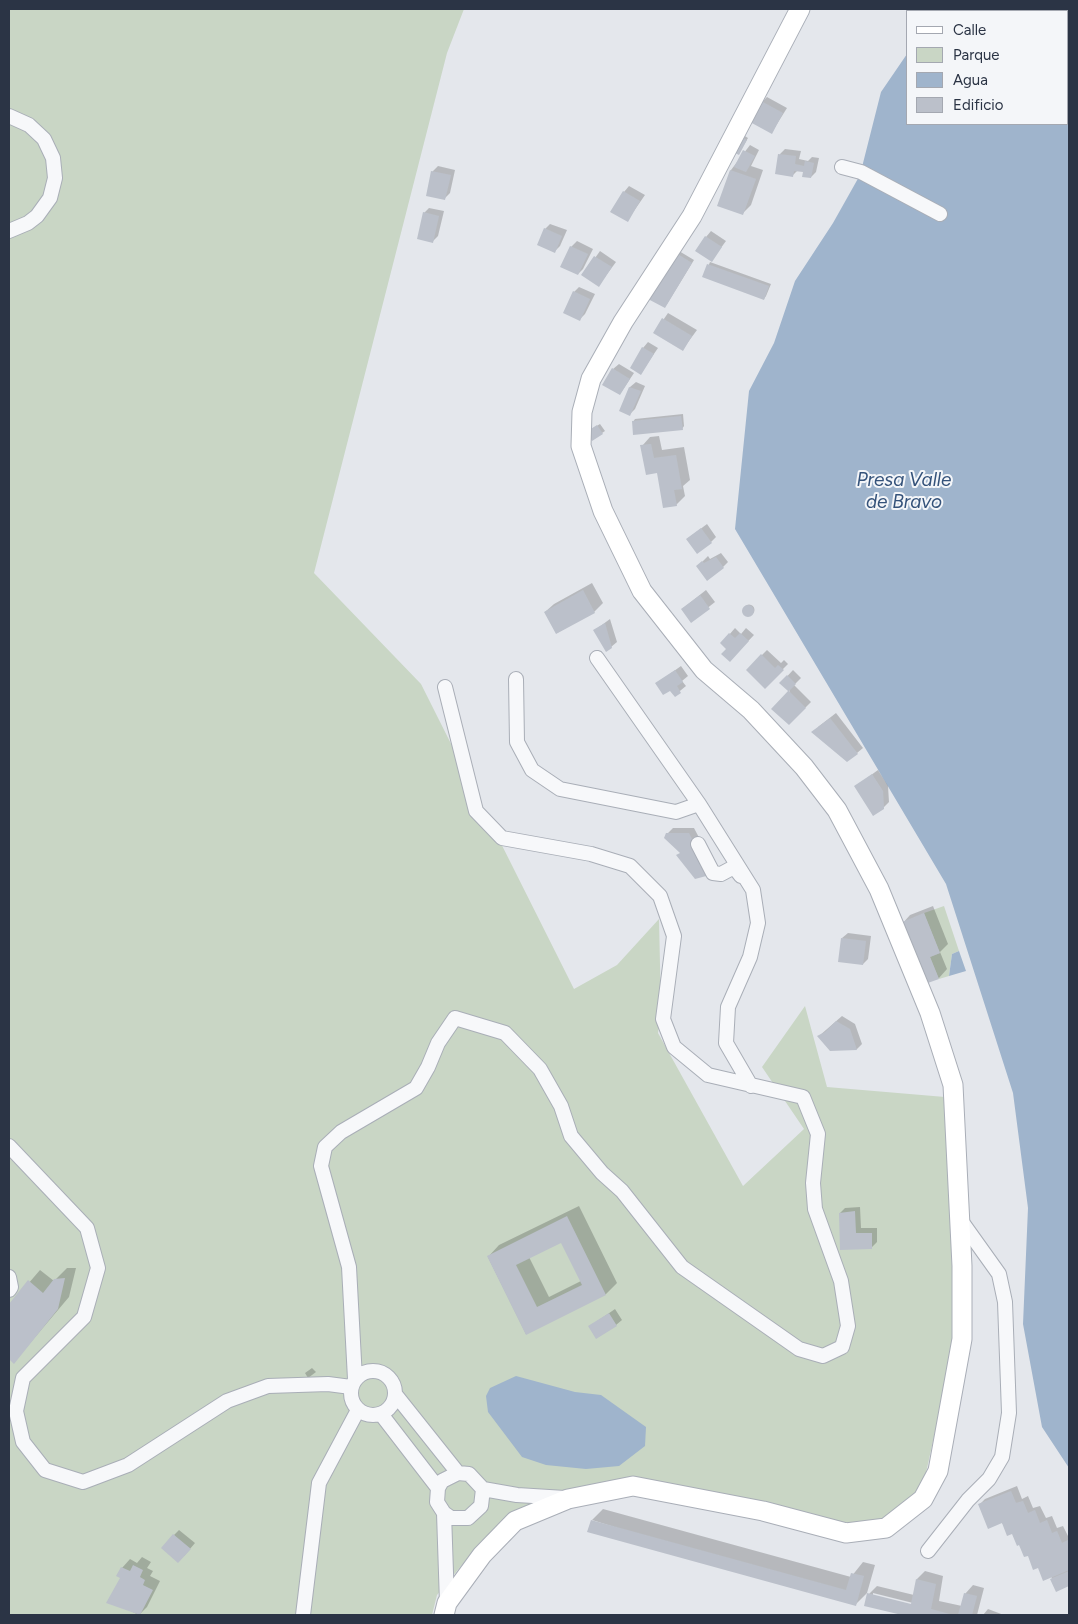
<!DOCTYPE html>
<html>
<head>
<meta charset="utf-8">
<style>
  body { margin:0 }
  #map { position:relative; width:1078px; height:1624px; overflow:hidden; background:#e4e7ec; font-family:Figtree,sans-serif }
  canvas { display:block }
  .frame { position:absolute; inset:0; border:10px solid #2b3445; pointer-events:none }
  .legend { position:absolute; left:906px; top:10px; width:162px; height:115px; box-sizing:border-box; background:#f4f6f9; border:1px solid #a4a8b1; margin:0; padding:6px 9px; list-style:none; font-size:15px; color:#2b3445 }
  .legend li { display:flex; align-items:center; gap:10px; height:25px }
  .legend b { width:25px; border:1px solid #a4a8b1 }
</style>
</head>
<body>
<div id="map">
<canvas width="1078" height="1624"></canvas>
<div class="frame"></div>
<ul class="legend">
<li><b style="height:6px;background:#fff"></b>Calle</li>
<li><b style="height:14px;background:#c9d6c5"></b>Parque</li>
<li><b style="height:14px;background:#9fb4cc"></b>Agua</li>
<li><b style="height:14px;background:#bbc0ca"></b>Edificio</li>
</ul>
</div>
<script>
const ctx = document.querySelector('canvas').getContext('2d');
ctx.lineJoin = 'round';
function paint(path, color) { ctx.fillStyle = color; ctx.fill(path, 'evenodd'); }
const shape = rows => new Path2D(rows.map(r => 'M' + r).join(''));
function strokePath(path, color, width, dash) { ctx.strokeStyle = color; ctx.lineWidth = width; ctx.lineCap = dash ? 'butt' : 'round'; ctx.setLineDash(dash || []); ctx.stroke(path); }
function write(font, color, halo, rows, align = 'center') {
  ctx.font = font + ' Figtree,sans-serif'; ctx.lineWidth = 4; ctx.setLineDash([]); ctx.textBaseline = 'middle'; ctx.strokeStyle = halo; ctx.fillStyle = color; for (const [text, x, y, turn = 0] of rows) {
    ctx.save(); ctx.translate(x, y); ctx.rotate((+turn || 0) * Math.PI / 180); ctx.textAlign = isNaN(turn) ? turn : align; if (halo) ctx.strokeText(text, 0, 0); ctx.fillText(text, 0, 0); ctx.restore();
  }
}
paint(shape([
  [9,9,464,9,447,53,314,573,421,684,574,989,617,965,659,919,661,1011,658,1033,743,1186,804,1129,762,1067,805,1006,827,1087,945,1097,955,1341,922,1491,882,1519,850,1525,633,1480,563,1492,476,1548,437,1595,432,1615,9,1615],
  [944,906,959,951,952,954,949,976,939,979,930,957,940,953,924,913]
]), '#c9d6c5');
paint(shape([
  [948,9,1069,9,1069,1468,1042,1427,1023,1324,1028,1208,1013,1093,946,884,735,529,749,391,774,343,795,281,833,223,860,175,881,92,907,54,907,124,1067,124,1067,11,944,11],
  [959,951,966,971,949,976,952,954],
  [516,1376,575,1392,601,1395,646,1427,645,1446,619,1466,586,1469,546,1465,522,1457,488,1412,486,1396,490,1388]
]), '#9fb4cc');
paint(shape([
  [767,97,787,108,772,132,762,102],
  [740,133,748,138,739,153],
  [750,145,759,150,751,166,763,170,751,205,742,214,718,205,731,170],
  [785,149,801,151,799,159,808,161,812,157,819,158,816,172,811,177,805,171,798,170,792,176,776,173,780,154],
  [438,166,455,170,450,193,444,199,432,172],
  [629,186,645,195,627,221,624,192],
  [429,208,444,211,438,236,433,241,424,213],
  [550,224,567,230,560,246,555,251,545,229],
  [711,231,726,241,712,260,706,237],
  [577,241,593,249,583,269,578,274,571,247],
  [600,251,616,262,599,285,583,275],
  [679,251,694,260,667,304,650,298],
  [710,262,771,284,766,296,764,299,704,276],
  [579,287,595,294,585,314,580,319,574,292],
  [668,313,697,330,683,349,655,332],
  [648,342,658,348,641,373,643,348],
  [619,364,634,373,620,394,613,369],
  [636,382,645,386,635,409,630,414,621,411,630,387],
  [683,414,684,426,682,429,633,422,635,419],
  [600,424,605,431,602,433,590,430],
  [659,436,662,450,684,447,690,480,683,486,685,496,676,505,642,446,650,437],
  [707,524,716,537,711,542,687,539],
  [721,553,728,562,723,567,698,566,708,556,710,559],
  [592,583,603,603,594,612,557,633,545,612,554,604],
  [706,590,715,602,691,621,682,609],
  '743.5 610a5.5 5.5 0 1 1 11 0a5.5 5.5 0 1 1-11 0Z',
  [610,619,617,642,611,647,595,630],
  [735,628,741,634,746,628,754,635,735,655,722,643],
  [767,650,781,663,784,660,788,664,765,687,747,670],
  [681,666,688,676,682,681,686,686,675,695,671,689,657,683],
  [793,670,801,678,794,685,811,702,789,724,773,708,790,691,781,683],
  [836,713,863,748,857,753,818,727],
  [878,770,888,786,889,802,883,808,856,786],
  [673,828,694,828,715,868,681,852,667,834],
  [933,906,948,944,940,952,947,969,939,978,925,982,902,924,910,915],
  [848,933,871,936,868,959,863,964,842,938],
  [842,1016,855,1024,862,1044,857,1049,831,1050,819,1036],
  [579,1206,617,1283,606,1294,526,1334,488,1257,499,1245],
  [561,1241,581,1281,549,1297,529,1257],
  [860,1207,861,1228,877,1228,877,1242,872,1247,841,1248,840,1213,845,1208],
  [67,1268,76,1268,69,1297,14,1362,9,1358,9,1306,40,1270,54,1281],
  [615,1309,622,1320,616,1325,589,1327],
  [312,1368,316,1372,308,1378,305,1373],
  [1017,1486,1022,1499,1028,1496,1033,1508,1040,1506,1046,1518,1052,1516,1057,1528,1063,1526,1069,1538,1069,1585,1056,1590,1051,1576,1028,1554,1012,1532,980,1504,985,1499],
  [603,1509,851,1577,863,1562,875,1565,867,1593,856,1604,592,1520],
  [179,1530,195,1543,184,1556,174,1535],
  [142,1557,151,1562,147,1568,153,1571,150,1576,160,1581,147,1607,139,1615,118,1605,122,1568,130,1559,137,1563],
  [925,1571,943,1576,939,1601,962,1606,965,1594,973,1585,984,1588,977,1615,907,1615,866,1605,869,1594,877,1586,914,1595,917,1579],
  [873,1593,917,1604,916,1607,873,1596],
  [988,1609,1004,1615,983,1615]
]), '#0003');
paint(shape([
  [761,101,783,113,772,134,750,122],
  [737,135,747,140,739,155,729,150],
  [743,150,755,156,746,172,734,167],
  [778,154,796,156,795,164,804,166,805,161,814,163,811,178,802,177,803,172,794,171,793,177,775,174],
  [730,170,756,179,743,215,717,206],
  [431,171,451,175,445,200,426,196],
  [623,191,640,201,628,222,610,212],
  [423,212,439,216,433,243,417,239],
  [544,228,562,236,555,253,537,245],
  [705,236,722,247,712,262,695,251],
  [570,246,588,254,578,275,560,267],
  [676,253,692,263,665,308,648,299],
  [594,256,612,267,599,287,581,275],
  [707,264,769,286,764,300,702,277],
  [573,291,590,299,580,321,563,313],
  [662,318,692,336,683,351,653,333],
  [642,347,654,354,641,375,630,368],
  [612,368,630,379,620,395,602,385],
  [629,387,641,391,630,416,619,411],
  [681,416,683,430,633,435,632,421],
  [597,425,603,434,592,441,586,432],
  [651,444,654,458,676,455,682,489,674,490,677,506,663,508,657,473,646,475,640,445],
  [701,528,712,543,697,554,686,539],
  [716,557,724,568,707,581,696,566,702,561,704,563],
  [583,590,595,613,556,634,544,612],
  [700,595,710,609,691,623,681,609],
  '742 611a6 6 0 1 1 12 0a6 6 0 1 1-12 0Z',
  [605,623,612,648,606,652,593,630],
  [729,633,735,638,740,633,749,641,730,662,721,654,726,649,720,643],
  [761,654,775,668,778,665,784,670,765,689,746,670],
  [675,670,683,682,677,686,681,693,675,697,670,691,663,695,655,683],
  [787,675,796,684,789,691,806,708,789,725,771,709,788,691,779,683],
  [830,718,858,754,847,762,811,732],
  [872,774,883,791,884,809,873,816,854,786],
  [666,833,689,833,710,875,695,879,676,855,680,853,664,838],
  [924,913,940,953,930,957,939,979,925,984,900,923],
  [841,938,866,941,863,965,838,962],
  [836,1021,850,1029,857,1050,830,1051,817,1036,825,1032],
  [855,1211,856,1233,872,1233,872,1249,840,1250,839,1213],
  [567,1216,606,1295,526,1335,487,1256],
  [561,1243,582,1285,537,1307,516,1265],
  [65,1278,58,1309,14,1364,9,1359,9,1304,28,1280,43,1293,54,1279],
  [609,1313,617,1326,596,1339,588,1326],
  [1011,1491,1016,1503,1023,1501,1028,1513,1035,1510,1040,1523,1047,1520,1052,1533,1057,1531,1062,1543,1068,1540,1069,1570,1043,1581,1038,1568,1033,1570,1028,1556,1024,1557,1019,1545,1017,1546,1012,1534,1007,1536,1002,1523,988,1529,978,1504],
  [591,1520,846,1590,851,1573,864,1576,856,1606,587,1532],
  [173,1534,191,1549,178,1563,161,1548],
  [133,1565,143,1570,140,1577,145,1580,143,1585,153,1590,140,1615,106,1603,120,1578,116,1576,121,1567,130,1571],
  [1069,1571,1069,1586,1056,1592,1050,1579],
  [916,1579,936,1584,931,1609,953,1615,902,1615,864,1606,867,1593,911,1604],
  [964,1593,977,1596,972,1615,958,1615]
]), '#bbc0ca');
const street = shape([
  [9,116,29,125,44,139,53,158,55,178,50,198,37,216,28,223,9,231],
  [842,167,861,172,940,214],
  [597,658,699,804,753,890,758,923,750,957,728,1007,726,1043,751,1086],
  [516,679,517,742,532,770,560,789,676,812,699,804],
  [698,844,713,873,721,874,734,867,741,876],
  [9,1146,87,1228,98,1268,84,1317,23,1378,16,1411,23,1442,45,1470,83,1482,128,1465,227,1401,268,1386,328,1384,351,1387],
  [9,1277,11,1287,9,1290],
  '351 1393a22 22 0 1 1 44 0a22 22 0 1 1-44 0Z',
  [355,1379,349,1267,321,1166,325,1147,341,1132,416,1088,428,1067,438,1043,455,1018,505,1033,540,1069,561,1106,571,1136,602,1173,622,1191,682,1267,799,1349,823,1356,842,1347,848,1326,841,1281,815,1209,813,1183,818,1134,803,1097,708,1075,674,1047,663,1019,674,936,660,896,630,866,591,854,502,838,476,811,445,687],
  [395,1394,458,1473],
  [381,1414,438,1488],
  [483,1489,481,1506,468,1518,451,1518,444,1513,437,1502,438,1488,442,1481,458,1473,469,1474,483,1489,517,1495,565,1498],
  [444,1513,447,1603],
  [928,1551,968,1500,989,1479,1002,1457,1009,1413,1005,1302,999,1274,959,1218],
  [303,1615,319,1483,358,1410]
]);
const secondary = shape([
  [444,1615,447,1603,482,1555,515,1521,568,1499,633,1486,763,1511,846,1533,886,1528,923,1499,938,1471,962,1339,962,1266,953,1085,930,1013,879,889,837,810,804,767,751,710,704,670,642,591,603,511,581,446,582,412,591,379,623,322,692,216,800,9]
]);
strokePath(street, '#a9aeb7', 16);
strokePath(secondary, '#a9aeb7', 21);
strokePath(street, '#f7f8fa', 14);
strokePath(secondary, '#fff', 19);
write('italic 19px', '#34527a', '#f4f6f9', [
  ["Presa Valle",904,480],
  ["de Bravo",904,502]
]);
</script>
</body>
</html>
